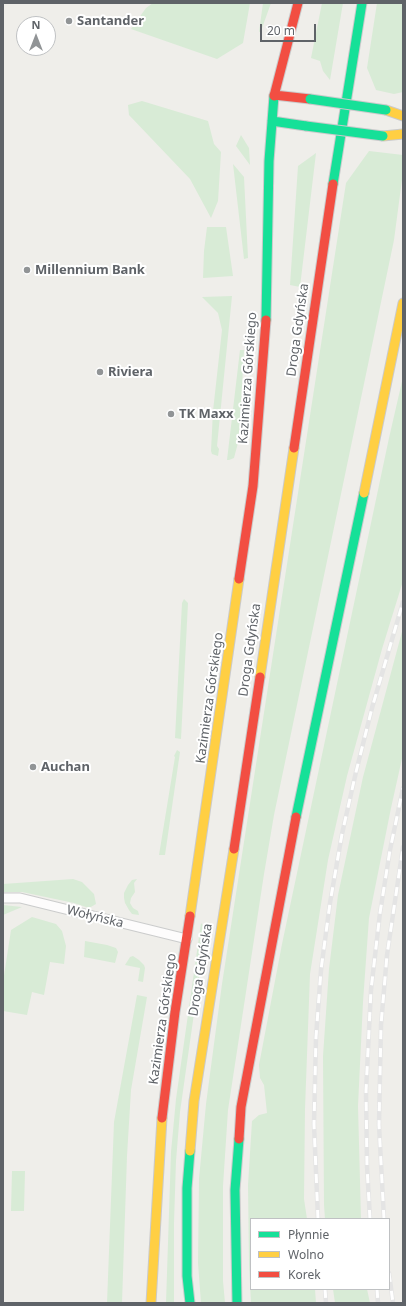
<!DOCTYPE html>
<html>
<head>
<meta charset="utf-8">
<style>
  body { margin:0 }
  #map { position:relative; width:406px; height:1306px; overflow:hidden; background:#efeeea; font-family:"Noto Sans",sans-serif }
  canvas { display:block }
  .frame { position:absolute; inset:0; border:4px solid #5f6368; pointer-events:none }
  .legend { position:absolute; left:250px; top:1218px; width:140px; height:72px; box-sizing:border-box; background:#fff; border:1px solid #bfc1c3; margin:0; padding:5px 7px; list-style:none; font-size:12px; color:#5f6368 }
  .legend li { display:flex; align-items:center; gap:8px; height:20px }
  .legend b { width:20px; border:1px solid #bfc1c3 }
  .north { position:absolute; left:16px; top:16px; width:40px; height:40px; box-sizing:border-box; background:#fff; border:1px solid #bfc1c3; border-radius:50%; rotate:0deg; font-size:11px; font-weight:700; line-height:16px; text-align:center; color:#5f6368 }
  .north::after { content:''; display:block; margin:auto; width:14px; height:18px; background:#919496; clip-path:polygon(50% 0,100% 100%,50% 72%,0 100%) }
  .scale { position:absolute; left:260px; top:24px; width:56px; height:18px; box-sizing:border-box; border:2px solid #5f6368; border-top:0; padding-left:5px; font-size:12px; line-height:14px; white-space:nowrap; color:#5f6368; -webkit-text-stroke:3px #fff; paint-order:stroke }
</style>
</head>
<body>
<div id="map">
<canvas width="406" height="1306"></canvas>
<div class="frame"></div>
<ul class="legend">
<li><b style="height:5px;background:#16e098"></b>Płynnie</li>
<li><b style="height:5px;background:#ffcf43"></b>Wolno</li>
<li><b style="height:5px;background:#f24e42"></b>Korek</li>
</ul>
<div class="north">N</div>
<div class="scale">20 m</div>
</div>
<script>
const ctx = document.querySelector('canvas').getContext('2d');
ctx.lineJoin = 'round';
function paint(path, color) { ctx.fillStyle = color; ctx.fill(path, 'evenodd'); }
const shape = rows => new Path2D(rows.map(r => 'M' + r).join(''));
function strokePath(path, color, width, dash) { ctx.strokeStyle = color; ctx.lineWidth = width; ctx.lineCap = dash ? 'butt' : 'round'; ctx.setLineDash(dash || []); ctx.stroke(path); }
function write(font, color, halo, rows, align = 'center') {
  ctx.font = font + ' "Noto Sans",sans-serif'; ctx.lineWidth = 4; ctx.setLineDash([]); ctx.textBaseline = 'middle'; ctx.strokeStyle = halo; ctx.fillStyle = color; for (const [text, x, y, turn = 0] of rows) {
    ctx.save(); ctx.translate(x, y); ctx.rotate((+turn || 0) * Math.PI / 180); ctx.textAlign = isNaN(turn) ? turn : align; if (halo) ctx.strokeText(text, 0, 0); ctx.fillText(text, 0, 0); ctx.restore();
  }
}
paint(shape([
  [153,3,250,3,243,43,217,59,131,29,146,8],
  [263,3,271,3,261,31,259,32],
  [322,3,343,3,330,80,323,71,320,61,311,58],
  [377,3,403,3,403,92,394,94,376,90,367,68],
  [142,101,208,121,214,144,221,152,218,201,211,218,190,179,129,115,128,105],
  [241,135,249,148,250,165,236,146],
  [369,151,403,155,403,172,394,240,274,815,264,874,228,1110,223,1186,223,1281,225,1303,201,1303,198,1263,199,1179,206,1104,222,984,346,183],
  [316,153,300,287,290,285,298,166],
  [233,164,244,177,248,258,244,259],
  [207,227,226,227,233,276,203,278,204,251],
  [232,296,217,446,219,449,218,456,212,454,211,451,213,411,222,330,218,313,202,297],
  [240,350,244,350,239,439,234,458,229,460,227,460],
  [403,377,403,581,382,649,347,776,328,860,310,974,305,1109,304,1199,307,1219,251,1219,251,1289,315,1289,316,1303,251,1303,249,1264,248,1185,252,1121,259,1115,267,1113,264,1085,260,1078,259,1065,282,944,389,438],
  [184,599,188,603,181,739,175,738,182,603],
  [403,628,403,754,391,808,369,918,363,1002,358,1106,361,1219,325,1219,324,1205,323,1056,329,969,338,895,363,777],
  [177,750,180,752,165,855,159,855,175,757,174,756],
  [73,879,82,882,94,894,96,904,89,908,74,903,22,892,3,892,3,884],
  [137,879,134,883,135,892,131,898,130,903,133,908,138,911,139,915,132,914,129,910,125,903,124,898,124,893,128,885,132,880],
  [3,905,22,907,3,915],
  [32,917,56,924,62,931,66,946,64,964,50,962,44,995,32,992,27,1015,3,1011,3,982,11,930],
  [201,923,206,929,180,1112,176,1161,174,1223,174,1303,166,1303,171,1152,176,1099],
  [85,941,107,945,116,948,118,952,115,963,84,957],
  [133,956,139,960,144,965,145,968,143,982,138,981,140,968,125,965,130,957],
  [137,995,147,997,131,1090,127,1156,122,1303,107,1303,114,1122],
  [12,1171,25,1171,24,1211,11,1211],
  [333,1289,367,1289,370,1303,335,1303]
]), '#d8ebd6');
const lane = shape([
  [3,898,20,898,187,939]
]);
const fast = shape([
  [272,121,306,126],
  [333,184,362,3],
  [266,320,269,161,274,96],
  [296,817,364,493],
  [190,1151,187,1188,187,1276,190,1303],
  [237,1303,235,1190,239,1139]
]);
const slow = shape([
  [386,110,403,116],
  [383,136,403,134],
  [364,493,403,303],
  [260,677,294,448],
  [190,916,239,579],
  [190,1151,194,1101,234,849],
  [151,1303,162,1118]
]);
const jam = shape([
  [274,95,310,99],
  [274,96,298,3],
  [294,448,333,184],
  [239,579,253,486,266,320],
  [234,849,260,677],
  [162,1118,175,1012,190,916],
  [239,1139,241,1107,296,817]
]);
strokePath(lane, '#cbcccc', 11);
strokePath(fast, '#cacacb', 11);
strokePath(slow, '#cacacb', 11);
strokePath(jam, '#cacacb', 11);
strokePath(lane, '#fdfcfc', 9);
strokePath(fast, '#16e098', 9);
strokePath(slow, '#ffcf43', 9);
strokePath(jam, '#f24e42', 9);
const rail = shape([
  [318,1219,314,1124,316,1037,321,970,330,903,342,834,356,772,372,708,403,602],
  [370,1219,367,1166,366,1091,371,990,380,913,390,850,403,788],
  [384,1219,379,1125,381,1025,387,955,403,847],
  [389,1273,393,1303],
  [325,1289,326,1303],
  [377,1289,378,1303]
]);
strokePath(rail, '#e4e4e4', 4.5);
strokePath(rail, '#fff', 3, [9]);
const fastBridge = shape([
  [310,99,386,110],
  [306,126,383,136]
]);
strokePath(fastBridge, '#cacacb', 11, []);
strokePath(fastBridge, '#16e098', 9);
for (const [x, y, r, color] of [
  [69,21,4,"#919496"],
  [27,270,4,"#919496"],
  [100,372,4,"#919496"],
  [171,414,4,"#919496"],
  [33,767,4,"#919496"]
]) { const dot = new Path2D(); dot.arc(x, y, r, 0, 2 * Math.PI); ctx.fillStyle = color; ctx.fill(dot); strokePath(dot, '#fff', 1.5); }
write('bold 13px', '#5f6368', '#fff', [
  ["Santander",77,21],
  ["Millennium Bank",35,270],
  ["Riviera",108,372],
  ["TK Maxx",179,414],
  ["Auchan",41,767]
], 'left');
write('13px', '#5f6368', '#fff', [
  ["Droga Gdyńska",298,330,-82],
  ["Kazimierza Górskiego",248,378,-86],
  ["Droga Gdyńska",250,650,-82],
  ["Kazimierza Górskiego",210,698,-82],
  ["Wołyńska",95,917,14],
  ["Droga Gdyńska",201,970,-81],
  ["Kazimierza Górskiego",163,1019,-82]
]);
</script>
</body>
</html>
